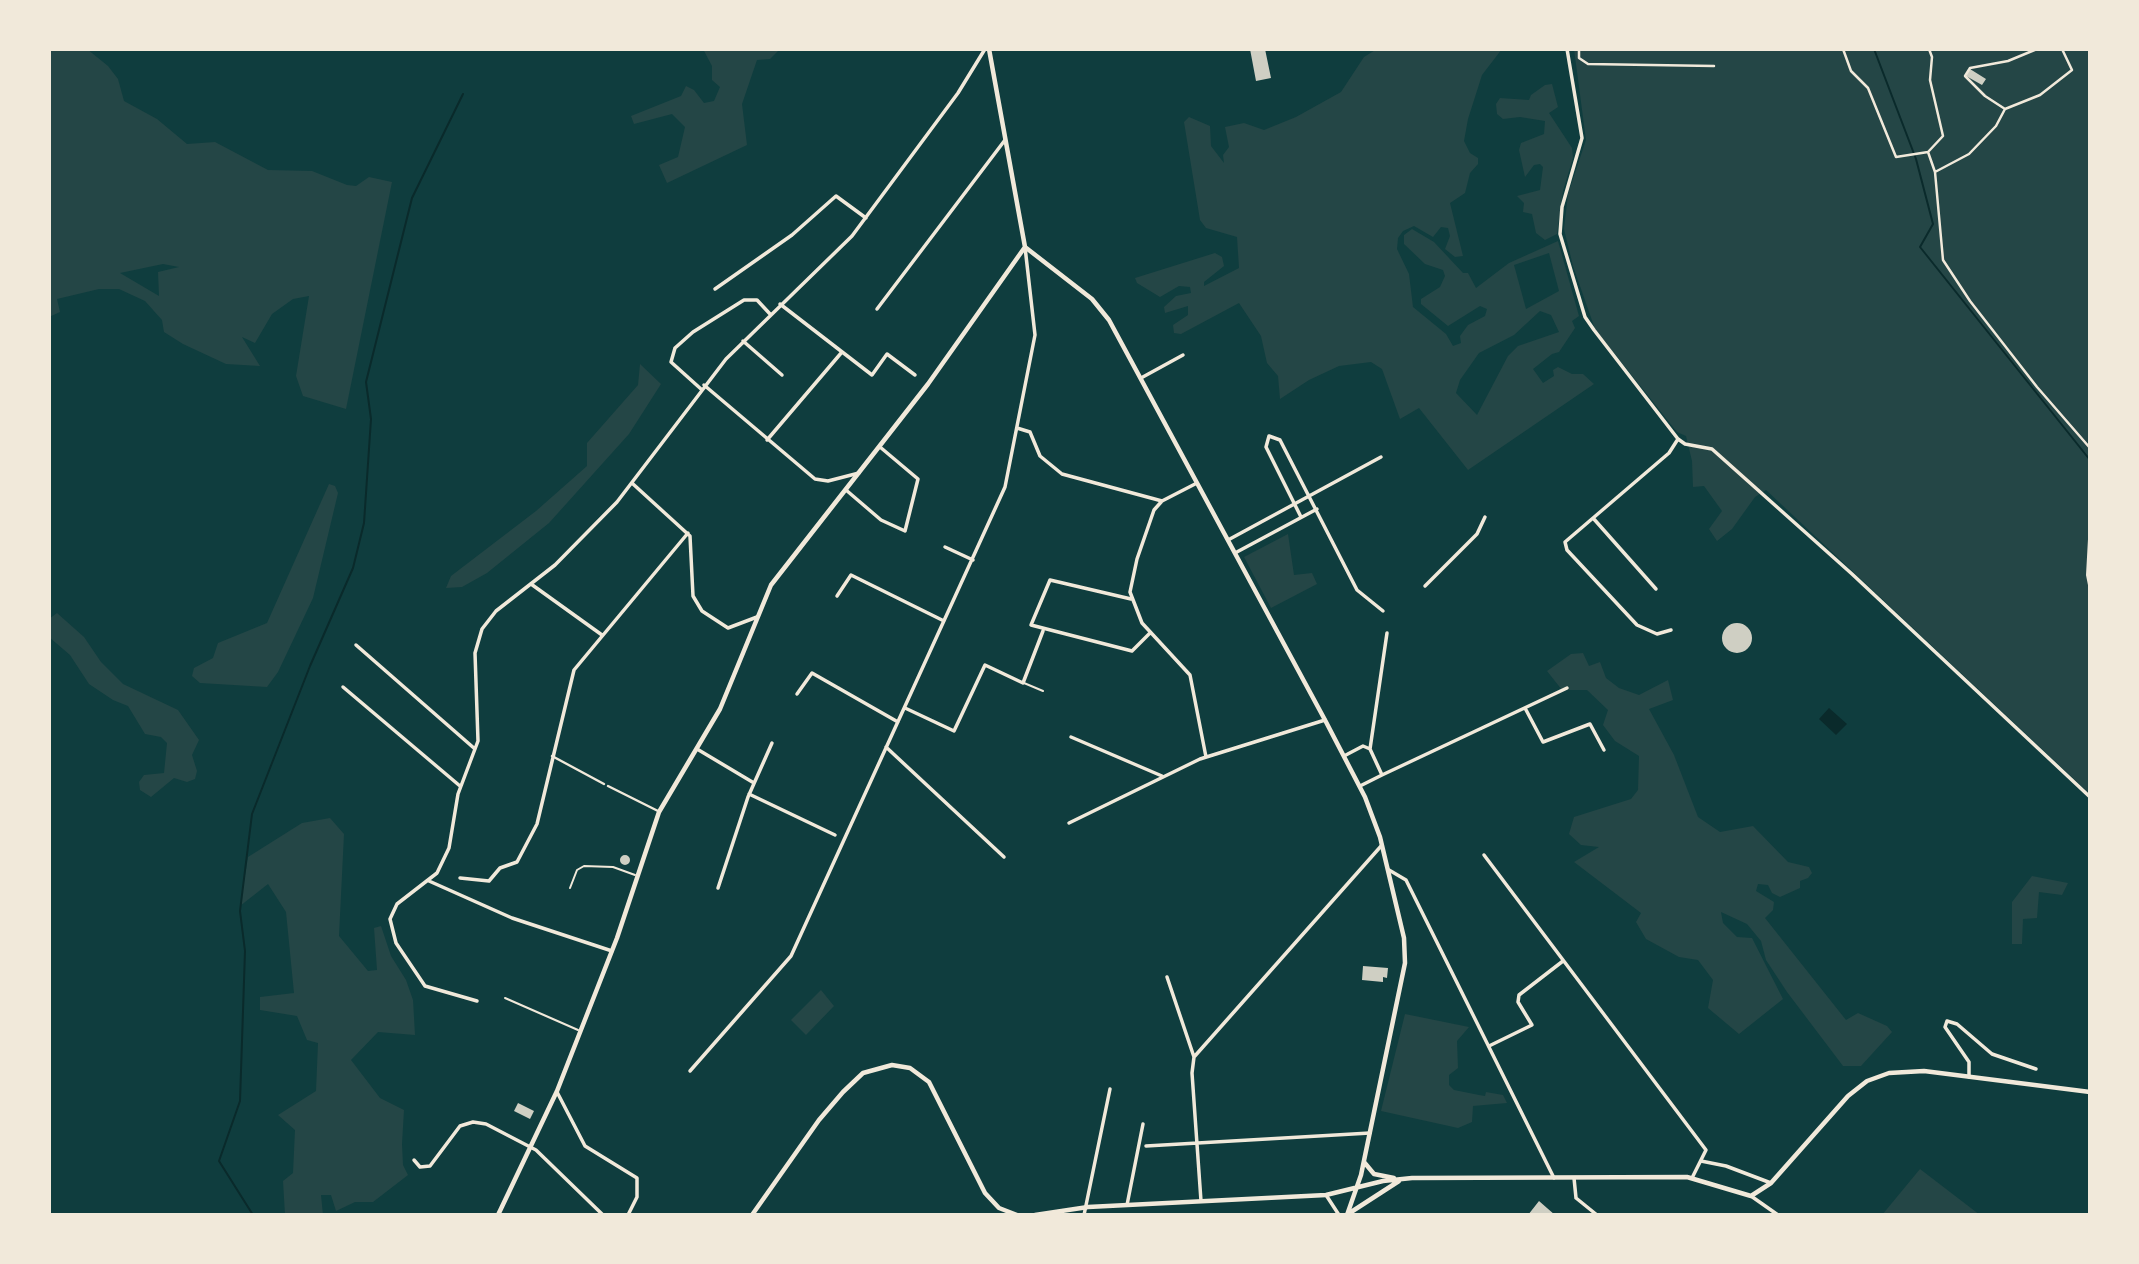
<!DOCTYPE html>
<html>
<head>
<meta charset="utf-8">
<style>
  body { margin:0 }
  #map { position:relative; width:2139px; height:1264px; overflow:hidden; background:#0f3d3e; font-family:Commissioner,sans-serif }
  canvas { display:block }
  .frame { position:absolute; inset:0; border:51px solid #f1e9da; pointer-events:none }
</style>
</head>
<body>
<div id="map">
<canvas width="2139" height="1264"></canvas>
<div class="frame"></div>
</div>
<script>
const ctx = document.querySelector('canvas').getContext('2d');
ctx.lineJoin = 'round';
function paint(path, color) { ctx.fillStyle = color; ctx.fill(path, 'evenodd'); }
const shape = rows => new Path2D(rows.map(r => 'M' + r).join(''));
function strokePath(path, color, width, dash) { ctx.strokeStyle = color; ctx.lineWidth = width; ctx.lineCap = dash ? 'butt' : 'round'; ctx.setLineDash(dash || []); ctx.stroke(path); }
paint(shape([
  [49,49,87,49,108,66,118,79,124,101,157,119,187,144,215,142,268,170,312,171,347,185,356,186,369,177,392,182,346,409,303,396,296,376,309,296,293,299,272,314,255,343,242,337,260,366,226,364,183,344,164,332,162,320,145,301,119,289,99,289,57,299,60,312,49,317],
  [163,264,179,267,158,272,159,296,120,273],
  [703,49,780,49,770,59,757,60,742,104,747,145,667,183,659,165,678,157,685,127,672,114,634,124,631,116,681,96,686,86,694,90,704,103,714,101,720,87,712,80,712,66],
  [1377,49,1502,49,1482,75,1468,119,1464,141,1470,153,1478,158,1478,164,1470,173,1465,193,1450,203,1463,256,1455,257,1445,249,1450,236,1448,228,1441,227,1433,237,1414,226,1403,231,1398,238,1397,249,1409,274,1413,307,1446,334,1453,346,1461,343,1460,336,1468,325,1485,316,1487,309,1480,306,1448,326,1421,304,1421,299,1440,287,1445,276,1443,270,1425,264,1404,244,1404,235,1412,229,1434,242,1463,273,1468,273,1476,288,1509,263,1558,241,1579,316,1572,321,1575,328,1559,352,1552,354,1533,369,1543,383,1554,376,1553,370,1558,367,1572,374,1583,374,1594,384,1468,470,1419,408,1400,419,1382,369,1371,362,1339,366,1309,380,1280,399,1278,376,1267,363,1261,336,1239,303,1181,334,1174,333,1173,325,1188,315,1188,306,1165,313,1164,307,1176,296,1191,293,1190,287,1179,286,1160,297,1137,283,1135,278,1215,253,1222,257,1224,266,1204,282,1204,286,1239,268,1237,237,1206,228,1200,220,1184,122,1189,117,1210,126,1211,146,1224,163,1223,155,1229,147,1225,127,1244,123,1264,130,1296,117,1341,92,1364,57],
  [1549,253,1559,291,1526,309,1514,265],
  [1540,311,1551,315,1559,332,1518,346,1508,356,1477,415,1456,393,1460,380,1479,353,1514,335],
  [1574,49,2090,49,2090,794,1766,490,1755,497,1732,529,1717,541,1709,529,1722,511,1704,486,1693,487,1692,461,1686,436,1677,432,1595,329,1573,266,1564,229,1568,194,1586,140],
  [1552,84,1558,107,1549,113,1572,148,1573,158,1563,191,1557,234,1545,240,1536,233,1532,214,1523,212,1524,203,1517,196,1540,190,1543,167,1540,164,1534,165,1525,177,1519,150,1521,143,1544,134,1545,121,1520,117,1503,119,1497,114,1496,104,1500,98,1529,100,1531,95,1545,85],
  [640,364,661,384,629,434,549,523,487,573,462,587,446,588,451,576,536,511,587,466,587,443,638,385],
  [329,484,335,486,338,493,313,598,278,672,267,687,200,683,192,676,194,668,213,658,218,643,267,623],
  [1288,534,1294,575,1312,573,1317,584,1271,608,1244,557],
  [57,613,84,637,101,662,123,684,178,710,199,740,192,755,197,771,195,779,187,782,174,778,151,797,140,790,139,782,144,775,164,773,167,743,161,737,145,734,128,706,113,700,89,684,70,655,49,637,49,619],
  [1583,653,1589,666,1600,662,1606,678,1619,688,1639,695,1668,680,1673,700,1649,709,1674,755,1698,817,1720,832,1753,826,1788,862,1809,867,1812,873,1808,878,1800,881,1800,888,1780,897,1772,893,1768,885,1758,884,1756,891,1774,902,1773,910,1765,918,1846,1020,1858,1013,1887,1026,1892,1032,1861,1066,1843,1066,1787,992,1766,960,1761,941,1747,924,1721,912,1723,923,1737,937,1752,938,1783,999,1739,1034,1708,1008,1713,980,1698,960,1679,957,1646,939,1636,922,1641,913,1574,862,1599,847,1581,845,1569,834,1574,817,1631,799,1638,790,1639,756,1615,741,1603,725,1608,710,1587,690,1562,690,1547,671,1571,654],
  [330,818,344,834,339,936,368,971,377,970,374,928,381,926,391,956,406,980,413,1000,415,1035,378,1032,351,1060,380,1098,404,1110,402,1144,403,1165,408,1175,373,1202,355,1202,336,1211,331,1195,321,1195,323,1215,285,1215,283,1181,293,1173,295,1130,278,1115,316,1091,318,1043,307,1040,297,1016,260,1010,260,997,294,993,286,912,268,884,240,906,248,857,302,823],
  [2032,876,2068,883,2062,895,2039,892,2037,918,2023,919,2022,944,2012,944,2012,902],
  [821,990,834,1006,806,1035,791,1020],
  [1405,1014,1469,1027,1457,1041,1458,1068,1449,1075,1449,1085,1454,1090,1479,1095,1485,1096,1486,1092,1503,1095,1507,1103,1473,1106,1472,1122,1458,1128,1381,1111],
  [1920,1169,1980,1215,1882,1215]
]), '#244646');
paint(shape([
  [1829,708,1847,724,1836,735,1819,719]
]), '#0a2a2b');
strokePath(shape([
  [1874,49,1916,159,1933,224,1920,247,2090,460],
  [253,1215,219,1161,240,1101,245,951,240,911,252,814,310,666,353,568,364,523,371,419,366,382,412,198,463,94]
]), '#0a2a2b', 2);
paint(shape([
  [1250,49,1265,49,1271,78,1256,81],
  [1970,69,1986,79,1982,85,1966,76],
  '1722 638a15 15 0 1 1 30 0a15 15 0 1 1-30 0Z',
  '620 860a5 5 0 1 1 10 0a5 5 0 1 1-10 0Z',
  [1363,966,1388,968,1387,978,1383,977,1383,982,1362,980],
  [518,1103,534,1111,530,1119,514,1111],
  [1539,1201,1555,1215,1528,1215]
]), '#cfcfc3');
strokePath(shape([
  [2090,521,2087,575,2090,590]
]), '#f1e9da', 2);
strokePath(shape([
  [1024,683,1043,691],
  [570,888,577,870,584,866,613,867,635,875],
  [505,998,578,1030]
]), '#f1e9da', 2);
strokePath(shape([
  [1579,49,1579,58,1588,64,1714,66],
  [1843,49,1851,71,1868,88,1896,157,1928,152],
  [2005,109,1985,96,1965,76,1970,68,2008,61,2037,49],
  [1928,152,1935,172,1943,260,1970,301,2037,387,2090,448],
  [1928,152,1943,136,1930,80,1932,57,1929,49],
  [1935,172,1969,154,1996,126,2005,109,2040,95,2072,70,2062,49],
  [552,756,604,784],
  [608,786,658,811]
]), '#f1e9da', 2.5);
strokePath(shape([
  [1567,49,1582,138,1562,207,1560,234,1585,317,1594,330,1678,439,1685,444,1712,449,1852,574,2090,797],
  [715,289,792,235,836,196,866,218],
  [780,304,872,375,887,354,915,375],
  [877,309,1005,140],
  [743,341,782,375],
  [1141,378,1183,355],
  [704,385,815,479,828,481,859,473],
  [701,389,671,362,675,348,693,332,744,300,757,300,770,314],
  [1017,428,1030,432,1040,456,1062,474,1162,501],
  [767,440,842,352],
  [1197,483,1162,501,1154,510,1137,559,1130,592,1142,623,1190,675,1206,757],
  [633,484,690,536,693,596,702,611,728,628,757,617],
  [846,490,881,520,905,531,918,479,880,447],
  [1301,517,1266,447,1269,436,1280,440,1357,590,1383,611],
  [1593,518,1656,589],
  [1228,540,1381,457],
  [945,547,973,560],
  [1235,553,1317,509],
  [531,584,602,635],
  [1425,586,1477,534,1485,517],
  [837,596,851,575,944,621],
  [1131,599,1050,580,1031,625,1132,651,1150,633],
  [1671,630,1657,634,1637,625,1567,550,1565,542,1669,453,1678,439],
  [356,645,475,749],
  [343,687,460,786],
  [797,694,812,673,898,722],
  [905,708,954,731,985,665,1023,683,1043,631],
  [1525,708,1543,742,1590,724,1604,750],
  [1071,737,1162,776],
  [886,747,1004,857],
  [697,749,754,783],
  [1370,749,1387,633],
  [1344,756,1363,746,1370,749,1382,775,1360,786],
  [1382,775,1567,688],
  [749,794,835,835],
  [1069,823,1200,759,1325,720],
  [1484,855,1706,1150,1692,1178],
  [460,878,489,881,500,868,517,862,537,824,574,670,688,533],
  [429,881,512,918,612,951],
  [718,888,748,797,772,743],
  [1167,977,1194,1057,1192,1073,1201,1201],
  [477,1001,425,986,396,943,390,919,397,904,437,873,449,848,458,794,478,741,475,653,482,629,496,611,555,565,617,502,726,359,852,236,958,93,985,49],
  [1489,1046,1532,1025,1518,1002,1519,995,1563,961],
  [1194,1057,1382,845],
  [690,1071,791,956,1005,487,1035,335,1025,247],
  [1969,1077,1969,1062,1945,1027,1947,1021,1957,1024,1992,1054,2036,1069],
  [557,1092,585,1146,637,1178,637,1197,628,1215],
  [1146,1146,1370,1133],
  [414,1160,420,1167,430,1166,460,1126,473,1122,486,1124,536,1150,603,1215],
  [1701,1161,1726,1166,1771,1183],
  [1574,1178,1576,1198,1597,1215],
  [1751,1196,1778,1215],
  [1127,1205,1143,1124],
  [1084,1215,1110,1089]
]), '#f1e9da', 3.5);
strokePath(shape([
  [1389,870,1406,880,1554,1178],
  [1326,1195,1339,1215]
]), '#f1e9da', 3.5);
strokePath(shape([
  [989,49,1025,247,1092,299,1109,320,1325,720,1365,797,1380,837,1404,938,1405,963,1361,1175,1347,1215],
  [1364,1162,1374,1174,1394,1178],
  [1348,1214,1399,1181],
  [498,1215,557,1091,617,938,659,812,720,709,771,585,928,384,1025,247],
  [752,1215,819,1120,843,1092,863,1073,892,1065,910,1068,929,1082,985,1193,999,1208,1017,1215],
  [1035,1215,1088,1207,1326,1195,1383,1181,1412,1178,1687,1177,1751,1196,1771,1183,1848,1096,1867,1081,1889,1073,1924,1071,2090,1092]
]), '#f1e9da', 4.5);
</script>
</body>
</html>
